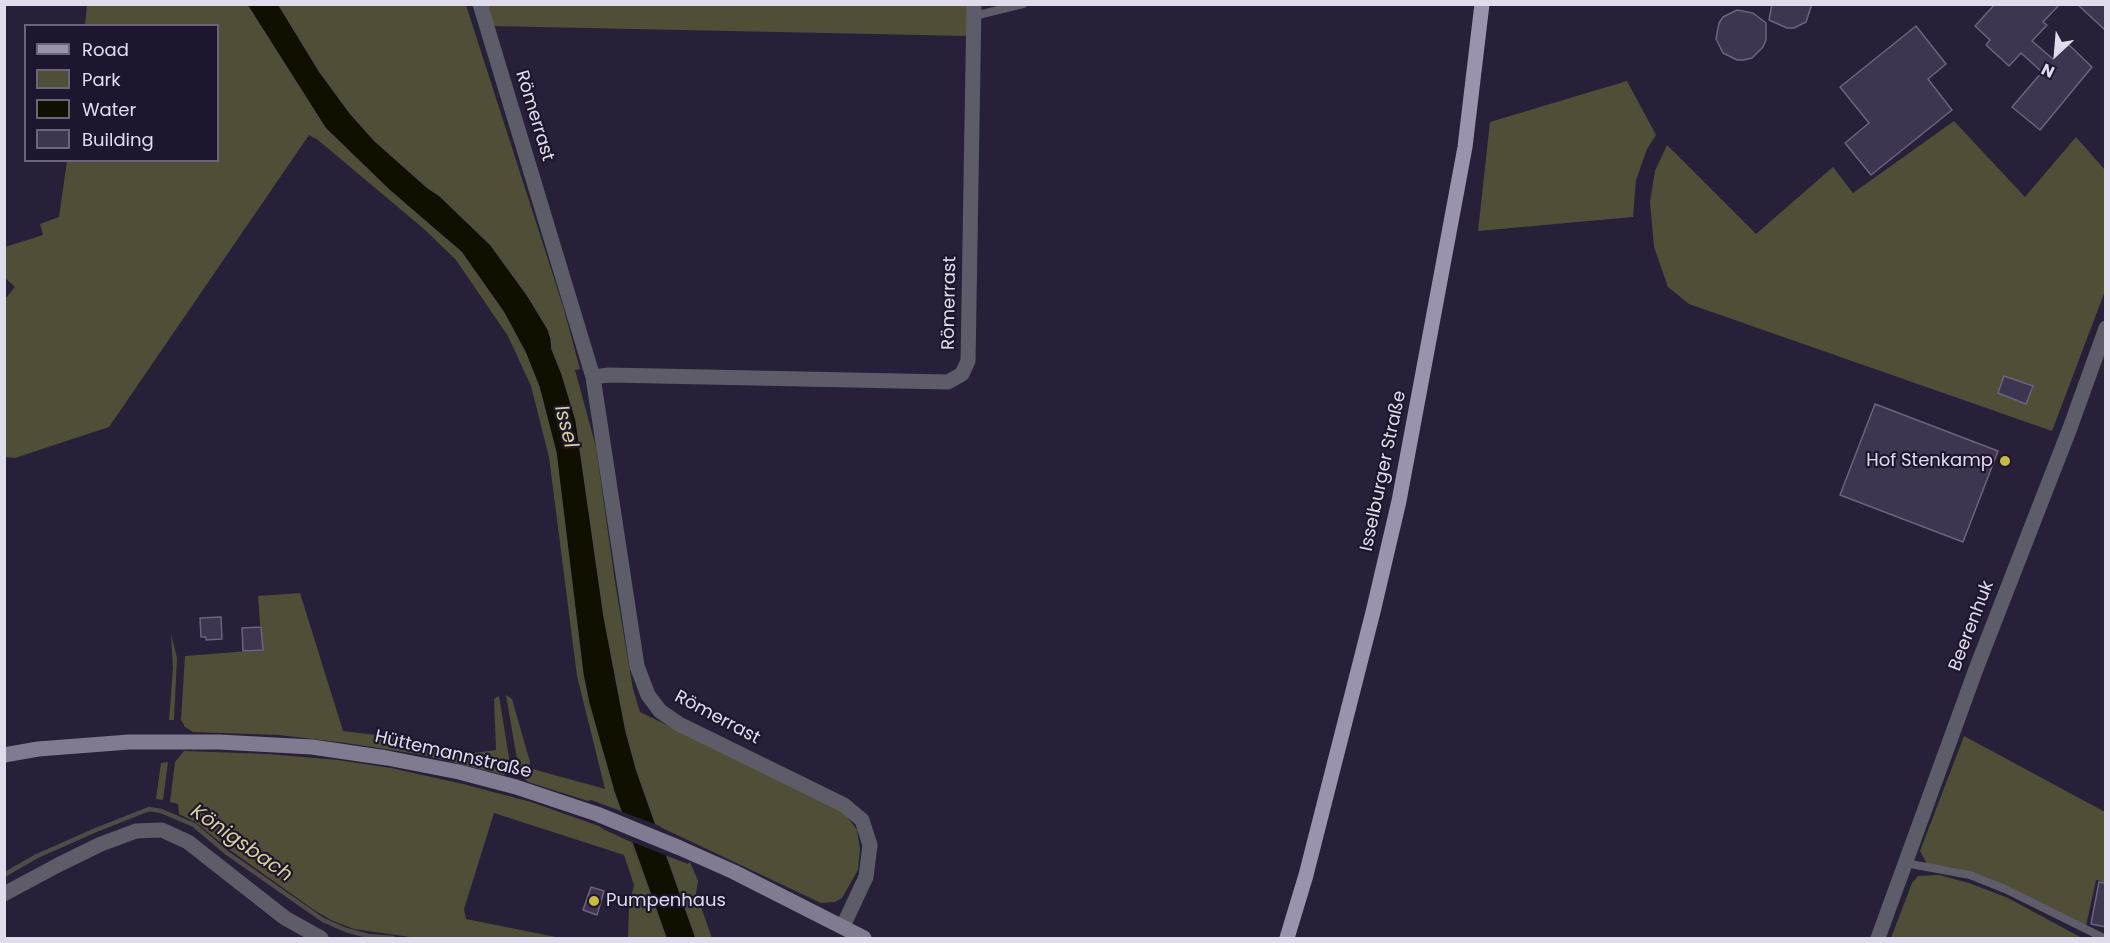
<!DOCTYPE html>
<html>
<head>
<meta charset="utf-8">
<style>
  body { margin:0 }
  #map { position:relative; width:2110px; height:943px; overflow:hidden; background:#272038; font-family:Poppins,sans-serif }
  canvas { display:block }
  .frame { position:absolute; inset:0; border:6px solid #e0dcec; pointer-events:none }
  .legend { position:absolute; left:24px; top:24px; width:195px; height:138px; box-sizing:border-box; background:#1e162e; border:2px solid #6c657a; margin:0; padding:8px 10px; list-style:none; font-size:18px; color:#e0dcec }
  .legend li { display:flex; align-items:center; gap:12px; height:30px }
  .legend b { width:30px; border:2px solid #6c657a }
  .north { position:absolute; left:2026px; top:24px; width:60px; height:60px; -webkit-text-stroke:4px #1e162e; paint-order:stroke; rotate:206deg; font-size:16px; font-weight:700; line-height:24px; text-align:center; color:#e0dcec }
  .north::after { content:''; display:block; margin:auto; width:21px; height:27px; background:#e0dcec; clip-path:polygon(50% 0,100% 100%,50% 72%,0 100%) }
</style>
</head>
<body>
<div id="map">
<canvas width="2110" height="943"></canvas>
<div class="frame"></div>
<ul class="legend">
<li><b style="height:8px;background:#9a93ae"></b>Road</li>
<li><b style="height:16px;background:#504e37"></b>Park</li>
<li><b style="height:16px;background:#110f00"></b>Water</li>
<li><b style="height:16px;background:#3e3650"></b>Building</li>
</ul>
<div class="north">N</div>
</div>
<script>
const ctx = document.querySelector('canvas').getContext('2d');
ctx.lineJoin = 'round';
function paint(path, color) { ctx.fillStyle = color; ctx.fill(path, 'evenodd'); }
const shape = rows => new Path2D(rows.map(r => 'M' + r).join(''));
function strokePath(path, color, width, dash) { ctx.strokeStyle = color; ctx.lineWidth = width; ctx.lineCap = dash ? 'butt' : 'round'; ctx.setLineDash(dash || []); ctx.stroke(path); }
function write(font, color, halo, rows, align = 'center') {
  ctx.font = font + ' Poppins,sans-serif'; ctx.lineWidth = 4.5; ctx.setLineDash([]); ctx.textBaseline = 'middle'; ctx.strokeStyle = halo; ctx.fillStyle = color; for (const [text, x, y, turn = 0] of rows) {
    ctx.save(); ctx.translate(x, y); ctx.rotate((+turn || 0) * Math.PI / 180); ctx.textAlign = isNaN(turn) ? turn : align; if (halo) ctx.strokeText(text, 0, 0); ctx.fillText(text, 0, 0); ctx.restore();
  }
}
paint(shape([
  [87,5,247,5,325,128,389,190,461,252,504,313,525,352,539,387,556,453,583,675,588,704,621,811,591,800,588,801,528,782,522,776,518,765,506,695,512,699,530,762,529,768,605,789,577,676,549,457,531,386,508,336,456,260,424,229,318,140,309,135,109,427,15,458,5,457,4,300,15,287,5,278,5,247,43,235,40,224,59,217,67,161,218,160,218,26,85,25],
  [279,5,466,5,563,306,580,369,575,370,596,447,615,582,633,689,640,712,834,806,846,815,857,830,860,849,858,870,842,898,835,902,821,903,656,825,637,771,617,694,592,546,576,420,562,374,552,349,551,339,548,329,528,296,440,196,428,188,375,141,350,113,320,72],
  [485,5,968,5,968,36,491,26],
  [1627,81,1656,135,1647,149,1636,180,1633,217,1478,231,1490,122],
  [1954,121,2025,197,2076,137,2105,170,2105,291,2052,431,1689,304,1668,287,1654,247,1650,202,1655,171,1667,145,1756,234,1833,167,1853,193],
  [300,593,343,731,392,737,467,754,496,750,494,699,499,696,510,764,508,771,504,775,423,755,346,743,279,735,193,732,185,727,181,720,185,656,262,650,258,596],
  [171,634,177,658,174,720,169,720,173,668],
  [1964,736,2105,812,2105,882,2096,880,2086,926,1990,879,1956,868,1927,864,1920,851],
  [184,751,268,754,338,760,391,768,463,784,531,802,599,826,605,830,631,842,666,938,628,938,629,907,634,885,624,855,494,813,464,909,466,919,561,938,417,938,354,929,331,920,314,910,230,850,195,822,179,814,178,804,170,802,175,762],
  [168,762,163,800,156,799,161,763],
  [667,856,688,864,690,862,698,881,696,893,712,938,696,938],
  [1939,875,1969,883,2008,898,2082,938,1891,938,1912,883,1918,876]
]), '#504e37');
const water = shape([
  [247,5,279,5,320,72,350,113,375,141,428,188,440,196,491,245,528,296,548,329,551,338,552,349,562,374,576,420,604,616,626,731,637,771,696,938,666,938,614,792,600,743,589,704,583,675,556,453,539,387,525,352,504,313,461,252,389,190,325,128,247,5]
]);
paint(water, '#110f00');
strokePath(water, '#4f4c47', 1.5);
paint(shape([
  [617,810,660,826,670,857,627,840]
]), '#272038');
strokePath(shape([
  [4,875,37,856,96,830,149,809,161,811,194,825,227,853,323,920,346,930,368,936,393,938]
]), '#4f4c47', 4.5);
const building = shape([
  [1772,4,1812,4,1806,22,1794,28,1787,28,1769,20,1772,4],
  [1995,4,2060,4,2043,22,2047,25,2032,41,2053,59,2067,43,2092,67,2040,130,2012,107,2042,72,2021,53,2009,66,1986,45,1990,40,1975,26,1995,4],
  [2077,4,2106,4,2106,31,2077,4],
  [1737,10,1753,13,1766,23,1766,40,1763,47,1752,58,1744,60,1737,60,1723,53,1716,39,1719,23,1723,17,1737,10],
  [1916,26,1946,64,1928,79,1952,110,1871,175,1845,143,1869,123,1840,87,1916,26],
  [2004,376,2033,386,2026,404,1998,393,2004,376],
  [1875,404,1998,451,1963,542,1840,495,1875,404],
  [221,617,222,639,206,640,206,637,201,637,200,618,221,617],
  [261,627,263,650,243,651,242,628,261,627],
  [2099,882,2106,883,2106,927,2091,924,2099,882],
  [591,887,604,891,597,915,583,910,591,887]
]);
paint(building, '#3e3650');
strokePath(building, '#6b637f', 1.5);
strokePath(shape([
  [974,16,1023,4],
  [1905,863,1970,875,2005,889,2104,938]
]), '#5f5c69', 8);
strokePath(shape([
  [480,4,593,377,637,666,648,695,660,711,679,724,844,805,862,820,870,845,866,877,843,926],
  [593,377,609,375,948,382,962,374,968,361,974,4],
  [4,894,60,864,101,844,136,831,162,830,188,842,285,918,321,938],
  [1878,938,1976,669,2070,428,2106,328]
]), '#5f5c69', 15);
strokePath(shape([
  [4,755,38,749,129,742,219,742,312,747,387,758,459,772,516,787,597,814,680,848,734,872,864,938]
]), '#807b90', 15);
strokePath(shape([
  [1287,938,1306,875,1373,612,1399,501,1465,147,1482,4]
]), '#9a93ae', 15);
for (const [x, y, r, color] of [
  [2005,461,6,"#c8bb3b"],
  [594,901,6,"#c8bb3b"]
]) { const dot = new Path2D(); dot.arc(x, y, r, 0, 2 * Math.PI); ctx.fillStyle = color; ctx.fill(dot); strokePath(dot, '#1e162e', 2); }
write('18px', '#e0dcec', '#1e162e', [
  ["Römerrast",534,116,73],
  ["Römerrast",950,303,-89],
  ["Isselburger Straße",1384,471,-78],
  ["Beerenhuk",1972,626,-69],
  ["Römerrast",717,718,28],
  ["Hüttemannstraße",453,755,13]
]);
write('18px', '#e0dcec', '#1e162e', [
  ["Hof Stenkamp",1993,461],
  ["Pumpenhaus",606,901,"left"]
], 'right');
write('italic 20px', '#d8d297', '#1e162e', [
  ["Issel",565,427,76],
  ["Königsbach",241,844,35]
]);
</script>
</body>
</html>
